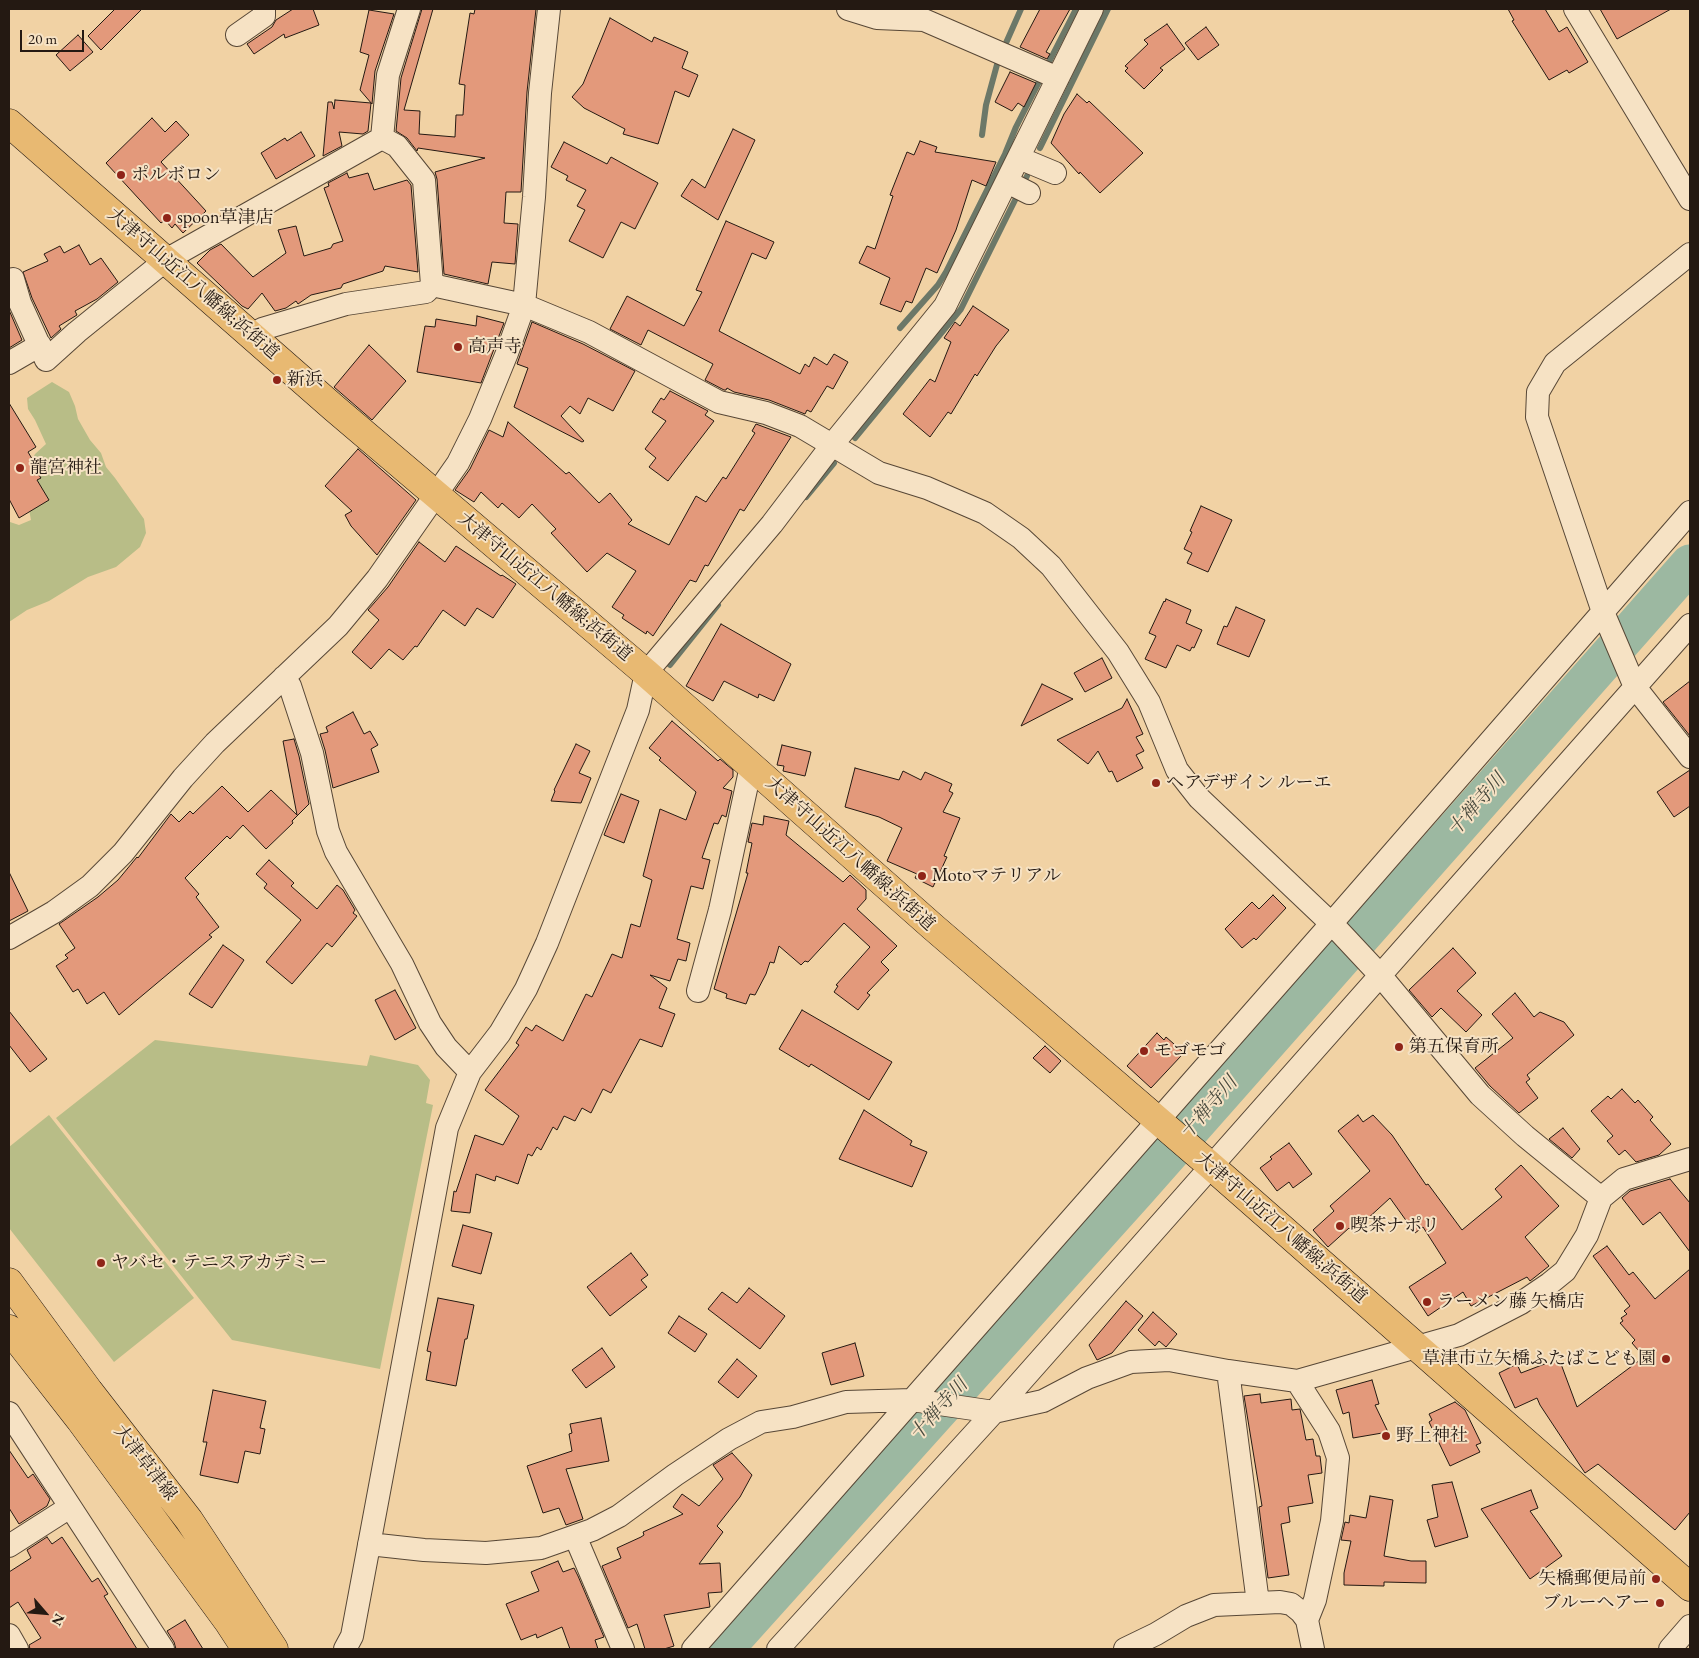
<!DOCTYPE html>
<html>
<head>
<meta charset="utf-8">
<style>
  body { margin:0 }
  #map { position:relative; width:1699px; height:1658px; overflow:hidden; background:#f1d2a4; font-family:"EB Garamond",serif }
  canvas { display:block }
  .frame { position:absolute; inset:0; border:10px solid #241912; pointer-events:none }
  .north { position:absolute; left:20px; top:1588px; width:50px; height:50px; -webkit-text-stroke:4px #f6e2c4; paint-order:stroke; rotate:117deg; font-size:14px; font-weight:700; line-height:20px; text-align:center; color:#241912 }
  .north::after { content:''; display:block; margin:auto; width:18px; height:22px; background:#241912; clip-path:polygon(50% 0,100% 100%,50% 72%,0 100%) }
  .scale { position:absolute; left:20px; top:30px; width:64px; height:22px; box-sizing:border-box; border:2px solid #241912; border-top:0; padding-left:6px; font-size:15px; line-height:18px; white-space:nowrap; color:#241912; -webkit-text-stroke:4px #f6e2c4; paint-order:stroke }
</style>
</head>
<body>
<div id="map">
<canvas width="1699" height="1658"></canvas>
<div class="frame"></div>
<div class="north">N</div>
<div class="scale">20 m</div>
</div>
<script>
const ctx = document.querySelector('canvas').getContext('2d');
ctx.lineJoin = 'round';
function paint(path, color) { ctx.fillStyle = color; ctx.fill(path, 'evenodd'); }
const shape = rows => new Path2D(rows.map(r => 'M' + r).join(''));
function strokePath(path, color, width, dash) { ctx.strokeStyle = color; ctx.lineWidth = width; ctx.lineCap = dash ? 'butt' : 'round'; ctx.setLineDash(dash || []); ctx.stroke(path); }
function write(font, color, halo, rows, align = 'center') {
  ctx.font = font + ' "EB Garamond","Noto Serif JP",serif'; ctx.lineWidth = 4; ctx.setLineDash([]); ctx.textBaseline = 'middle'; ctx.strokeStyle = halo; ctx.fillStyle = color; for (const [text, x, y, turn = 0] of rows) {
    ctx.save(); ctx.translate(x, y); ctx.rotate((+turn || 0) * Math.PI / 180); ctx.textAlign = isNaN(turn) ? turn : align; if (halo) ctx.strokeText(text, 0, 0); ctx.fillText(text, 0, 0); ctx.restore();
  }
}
paint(shape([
  [52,382,69,392,75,406,78,419,90,440,101,453,106,467,115,478,144,519,146,533,140,547,116,567,88,577,49,601,27,610,9,622,9,518,10,522,19,525,31,520,28,504,30,464,35,454,46,444,35,420,28,409,27,398],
  [155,1040,367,1066,370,1055,418,1065,430,1080,426,1103,433,1105,380,1369,232,1340,56,1118],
  [49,1115,194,1298,114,1362,9,1228,9,1147]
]), '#b8bd87');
strokePath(shape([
  [982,135,986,105,998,61,1021,9],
  [1040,148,1108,9],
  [900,328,938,285,946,272,1005,154,1016,127,1076,9],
  [855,438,961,309,1027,176],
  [806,497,834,463],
  [670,665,718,605]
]), '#6c7868', 6);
strokePath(shape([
  [724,1649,1136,1191,1690,564]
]), '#9cb8a1', 39);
const building = shape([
  [115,9,142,9,101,50,88,36,115,9],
  [293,9,313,9,319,25,285,38,284,34,254,54,247,44,272,27,276,20,293,9],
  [422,9,433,9,404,110,420,111,419,134,455,137,456,115,463,115,465,85,459,84,470,13,474,14,475,9,536,9,527,92,521,192,506,192,504,223,518,224,515,264,492,262,488,284,444,274,437,179,435,172,485,158,418,148,417,151,407,138,396,131,401,78,422,9],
  [1040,9,1070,9,1046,52,1050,54,1047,59,1020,47,1040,9],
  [1508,9,1545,9,1559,32,1567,27,1588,62,1569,73,1567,70,1549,80,1512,21,1514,20,1508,9],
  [1600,9,1671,9,1617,39,1600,9],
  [369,10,394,14,375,71,372,104,360,90,369,55,360,52,369,10],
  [610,18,652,42,654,37,688,52,682,68,698,75,689,97,675,91,658,144,623,134,625,129,584,108,572,97,583,84,610,18],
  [1167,24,1185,49,1160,68,1163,70,1144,89,1125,71,1128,68,1125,66,1148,44,1144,40,1167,24],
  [1206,27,1219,45,1198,60,1185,43,1206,27],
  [78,35,93,52,70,71,56,55,78,35],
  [1010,72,1036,83,1024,107,1018,103,1012,111,995,102,1010,72],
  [1077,94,1087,103,1089,101,1143,153,1100,193,1080,172,1079,174,1051,143,1064,114,1077,94],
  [335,100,371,103,368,131,363,134,339,132,342,146,323,156,328,102,332,102,334,109,335,100],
  [152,118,165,132,176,121,189,135,161,162,206,211,183,233,175,224,172,228,165,220,161,223,106,163,152,118],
  [733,129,755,140,718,220,681,196,692,179,705,188,733,129],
  [301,132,315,156,276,179,261,153,285,138,287,141,301,132],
  [920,141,937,147,935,152,996,162,986,186,972,180,956,230,937,273,926,268,912,303,906,301,901,312,880,304,890,278,859,263,867,246,875,249,893,196,890,195,907,152,914,155,920,141],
  [564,142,607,164,611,157,658,183,635,229,621,222,603,258,569,241,585,210,577,206,586,190,566,180,568,176,551,167,564,142],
  [347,173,349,178,368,173,374,190,407,180,411,185,418,272,385,266,383,271,343,284,341,288,311,295,298,304,296,301,286,308,275,311,262,293,248,309,242,306,197,263,210,250,221,244,253,277,286,253,278,230,296,226,304,256,331,248,333,244,343,241,324,188,329,186,328,183,347,173],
  [726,221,774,242,766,259,752,253,719,331,800,374,805,364,809,367,814,357,827,365,834,354,848,362,833,389,827,386,811,412,807,410,805,414,769,400,734,392,727,388,726,390,724,390,705,380,713,364,648,330,641,345,610,329,627,296,684,326,702,292,696,290,726,221],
  [79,245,90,265,101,258,118,282,97,299,75,311,77,315,59,326,61,329,51,338,32,298,23,272,48,261,44,254,60,246,64,253,79,245],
  [973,306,1009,330,996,346,977,376,975,374,951,414,948,412,930,437,903,414,930,379,935,382,951,342,944,338,955,322,960,326,973,306],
  [9,310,22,340,9,348,9,310],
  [477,316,504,323,481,383,417,372,425,326,435,327,436,319,476,326,477,316],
  [532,322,583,344,635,371,613,411,588,398,580,414,570,406,561,416,584,441,582,442,514,407,528,368,517,364,532,322],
  [369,345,406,381,372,420,334,387,369,345],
  [670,391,708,411,705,415,714,421,668,481,649,467,656,458,645,449,666,421,652,412,661,398,664,400,670,391],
  [9,403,36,447,28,452,38,469,36,471,41,478,37,480,49,500,19,518,9,499,9,403],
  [508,422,566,474,569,472,599,503,610,493,632,520,628,524,669,545,696,496,706,502,723,477,726,479,755,433,752,431,756,424,791,437,744,511,740,509,708,566,705,565,696,582,690,580,653,636,647,631,646,634,622,618,624,615,612,607,636,571,607,553,587,572,551,533,556,529,532,504,519,518,502,503,498,508,481,492,474,502,455,490,470,469,489,430,503,437,508,422],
  [358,449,416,500,377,555,351,526,345,515,352,511,325,486,358,449],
  [1201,506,1232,520,1208,572,1187,563,1192,553,1184,549,1192,532,1190,531,1201,506],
  [419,542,445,562,456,546,501,576,502,575,516,584,493,618,477,608,465,626,443,610,417,647,415,646,403,660,389,649,371,669,352,652,379,620,368,610,388,587,419,542],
  [1166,599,1191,610,1186,623,1202,630,1194,648,1192,647,1190,651,1177,645,1166,668,1145,659,1156,636,1149,633,1164,601,1165,602,1166,599],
  [1236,607,1265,620,1249,657,1217,644,1224,626,1227,627,1236,607],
  [721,624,791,664,774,701,759,694,758,698,724,681,713,701,686,686,721,624],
  [1102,658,1112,678,1085,692,1074,673,1102,658],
  [1690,681,1690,736,1663,702,1690,681],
  [1042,684,1073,699,1021,726,1042,684],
  [1127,699,1143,734,1136,737,1144,751,1136,755,1143,768,1117,782,1112,771,1109,772,1098,751,1088,764,1057,740,1122,708,1127,699],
  [353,712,364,734,370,731,378,745,371,749,379,772,333,788,325,750,320,734,328,732,326,727,353,712],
  [672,721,718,761,720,759,733,770,733,777,723,788,732,791,726,817,722,815,718,824,714,823,702,858,710,860,703,889,691,886,677,939,690,943,686,961,678,959,670,981,650,975,667,988,659,1008,675,1014,662,1047,640,1039,611,1093,603,1089,591,1113,582,1108,575,1121,564,1116,557,1130,553,1127,541,1150,537,1147,532,1156,528,1154,518,1184,496,1176,495,1181,476,1174,470,1213,451,1211,454,1191,456,1192,475,1135,503,1145,519,1116,485,1090,519,1045,516,1043,526,1027,532,1031,536,1025,563,1041,586,994,592,997,612,954,622,958,631,924,640,927,652,880,643,876,660,809,686,820,696,792,659,760,661,758,649,748,672,721],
  [294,739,299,756,309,804,292,821,293,823,266,849,243,825,230,839,227,836,185,878,199,894,196,897,219,927,209,935,212,937,119,1015,104,992,87,1004,78,989,73,992,56,966,68,958,65,955,75,948,59,924,98,897,118,880,137,857,138,858,171,814,179,822,190,811,193,814,222,786,248,812,271,790,297,815,283,741,294,739],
  [576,744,590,751,579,773,591,778,581,803,551,801,555,791,554,790,576,744],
  [782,745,811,752,805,776,783,771,784,766,777,765,782,745],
  [855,768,899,780,903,771,921,780,925,772,952,784,949,791,953,793,943,812,960,818,944,856,947,857,933,887,915,878,917,874,887,861,902,828,879,817,845,807,855,768],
  [1690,770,1690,806,1674,817,1657,792,1690,770],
  [621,794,639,801,624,843,604,835,621,794],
  [764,816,789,821,786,835,843,882,850,875,866,890,866,899,857,909,897,946,881,962,889,970,867,993,870,995,858,1010,834,992,838,986,836,985,870,947,844,923,808,962,805,961,801,965,779,946,774,963,770,962,766,974,755,995,750,994,746,1004,726,998,727,994,714,989,748,873,746,873,752,843,748,842,752,823,763,825,764,816],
  [269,860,294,883,291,886,317,909,337,885,343,890,355,910,353,913,357,916,332,947,327,943,292,984,266,962,301,920,264,888,267,884,256,874,269,860],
  [9,872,28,911,9,921,9,872],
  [1273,895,1286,908,1256,940,1254,938,1242,948,1225,929,1252,902,1259,909,1273,895],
  [223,945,244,960,212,1008,189,994,223,945],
  [1453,948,1476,973,1457,991,1482,1015,1466,1032,1441,1008,1432,1017,1409,990,1453,948],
  [395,990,416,1028,395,1040,375,1000,395,990],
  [1515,993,1534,1017,1540,1012,1564,1022,1574,1035,1527,1075,1530,1079,1526,1082,1538,1098,1519,1113,1490,1086,1475,1068,1513,1038,1492,1014,1515,993],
  [802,1010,892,1062,869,1100,811,1064,809,1067,779,1049,802,1010],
  [9,1011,47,1059,30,1072,9,1045,9,1011],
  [1157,1033,1164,1040,1166,1037,1182,1051,1180,1054,1181,1056,1151,1088,1127,1066,1157,1033],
  [1045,1046,1061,1061,1050,1073,1033,1058,1045,1046],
  [1622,1089,1635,1103,1638,1100,1653,1117,1650,1120,1671,1144,1659,1155,1636,1162,1625,1150,1619,1155,1607,1141,1613,1136,1591,1111,1608,1096,1611,1099,1622,1089],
  [864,1110,912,1141,910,1145,927,1152,912,1187,839,1159,864,1110],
  [1358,1115,1363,1122,1373,1115,1392,1135,1426,1185,1428,1184,1462,1230,1502,1197,1495,1189,1521,1165,1559,1206,1525,1237,1549,1266,1530,1281,1527,1277,1471,1306,1463,1292,1428,1316,1409,1287,1446,1263,1423,1227,1415,1233,1390,1198,1353,1232,1349,1228,1328,1247,1313,1230,1334,1211,1330,1206,1370,1171,1338,1131,1358,1115],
  [1563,1128,1580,1149,1572,1158,1549,1139,1563,1128],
  [1289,1143,1312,1174,1293,1188,1289,1182,1277,1191,1260,1168,1272,1159,1270,1157,1289,1143],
  [1670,1179,1690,1203,1690,1252,1660,1212,1643,1225,1622,1198,1630,1191,1670,1179],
  [463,1225,492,1233,481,1274,452,1266,463,1225],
  [1607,1246,1629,1275,1633,1272,1655,1299,1690,1269,1690,1512,1675,1530,1598,1464,1585,1473,1540,1405,1537,1398,1515,1408,1499,1373,1517,1364,1521,1373,1555,1360,1557,1365,1561,1364,1577,1407,1644,1357,1632,1343,1635,1340,1620,1323,1623,1321,1621,1318,1627,1314,1624,1311,1630,1306,1593,1256,1607,1246],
  [631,1253,648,1275,641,1280,647,1287,610,1316,587,1287,631,1253],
  [749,1288,785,1316,760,1349,708,1309,722,1292,737,1303,749,1288],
  [438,1298,474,1305,467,1339,465,1339,456,1386,426,1380,431,1352,427,1351,438,1298],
  [1126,1301,1143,1316,1112,1353,1097,1360,1089,1345,1126,1301],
  [1153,1312,1177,1334,1166,1347,1159,1341,1155,1346,1138,1330,1153,1312],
  [679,1316,707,1334,695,1352,668,1333,679,1316],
  [855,1343,864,1376,831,1385,822,1353,855,1343],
  [602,1348,615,1367,586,1388,572,1370,602,1348],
  [737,1359,757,1376,738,1398,718,1382,737,1359],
  [1372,1380,1379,1404,1375,1405,1388,1432,1353,1438,1349,1412,1343,1414,1336,1390,1372,1380],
  [213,1390,266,1401,260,1428,265,1429,260,1454,245,1451,238,1483,200,1475,207,1442,203,1442,213,1390],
  [1260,1394,1261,1403,1291,1399,1292,1410,1300,1409,1306,1440,1313,1439,1316,1456,1320,1456,1322,1473,1308,1475,1313,1503,1288,1507,1290,1522,1281,1524,1289,1575,1268,1578,1259,1507,1262,1506,1244,1396,1260,1394],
  [1455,1402,1465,1410,1481,1443,1476,1445,1480,1452,1450,1466,1429,1422,1432,1420,1429,1414,1455,1402],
  [601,1418,609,1461,566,1469,583,1519,566,1525,559,1508,543,1513,527,1466,572,1451,569,1434,572,1433,570,1424,601,1418],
  [9,1450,28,1478,33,1474,50,1499,47,1506,19,1524,9,1508,9,1450],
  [732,1453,752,1475,740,1497,717,1526,723,1532,699,1564,720,1563,722,1592,708,1593,710,1607,664,1615,674,1646,664,1649,645,1649,637,1624,628,1628,602,1566,621,1558,617,1548,641,1537,644,1535,643,1532,683,1514,673,1507,682,1494,699,1506,723,1479,713,1465,732,1453],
  [1452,1482,1468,1537,1435,1547,1427,1520,1438,1517,1432,1485,1452,1482],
  [1531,1490,1538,1508,1530,1511,1562,1556,1530,1579,1481,1509,1531,1490],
  [1370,1496,1393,1500,1384,1556,1411,1561,1426,1561,1426,1583,1384,1582,1384,1586,1344,1585,1344,1573,1351,1541,1341,1540,1345,1522,1349,1523,1350,1515,1366,1518,1370,1496],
  [47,1537,52,1544,62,1537,92,1582,98,1578,108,1594,104,1596,137,1649,30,1649,29,1645,41,1638,18,1602,9,1608,9,1572,31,1558,27,1550,47,1537],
  [558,1561,563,1572,574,1568,578,1576,604,1637,595,1640,598,1649,570,1649,562,1627,537,1638,536,1634,521,1640,506,1604,539,1591,531,1572,558,1561],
  [185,1620,203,1649,176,1649,174,1642,167,1631,185,1620]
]);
paint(building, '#e3997b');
strokePath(building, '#241912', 1);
const minor = shape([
  [848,9,877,18,924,20,1058,78],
  [1575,9,1690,199],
  [237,35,264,16,264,9],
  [382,138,397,146,424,180,432,285,524,305,589,332,719,402,766,413,800,426,879,473,927,488,985,513,1021,538,1051,566,1118,652,1149,702,1177,770,1199,798,1337,929,1380,975,1480,1095,1525,1136,1601,1198],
  [382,138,388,75,409,9],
  [1019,158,1055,173],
  [1007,182,1029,193],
  [1690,254,1555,363,1538,392,1537,417,1603,612,1635,687,1690,757],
  [13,279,20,303,46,360,77,332,166,260,382,138],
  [262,346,262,329,346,304,426,292,432,285],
  [9,363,40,345],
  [284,677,290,686,312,753,328,831,336,852,402,964,430,1023,446,1047,470,1072],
  [9,938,54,912,90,886,123,853,183,778,215,743,338,626,377,579,458,463,480,419,507,353,524,305,534,197,540,93,549,9],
  [698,991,720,910,751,766],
  [1228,1371,1258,1603],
  [1297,1381,1329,1431,1338,1458,1332,1521,1315,1600,1307,1620],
  [9,1413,163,1649],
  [575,1536,623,1649],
  [369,1544,424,1550,486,1553,541,1548,592,1530,619,1516,675,1475,729,1439,761,1422,793,1417,846,1402,912,1400,994,1412,1043,1401,1087,1378,1131,1362,1169,1360,1228,1371,1297,1381,1459,1335,1521,1303,1549,1284,1565,1271,1587,1235,1601,1198,1624,1179,1690,1159],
  [9,1546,70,1507],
  [9,1635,17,1649],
  [345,1649,352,1636,447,1128,470,1072,500,1033,526,989,547,943,638,710,646,673,772,524,832,445,945,306,1092,9],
  [693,1649,1331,924,1690,512],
  [778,1649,994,1412,1690,625],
  [1125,1649,1156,1634,1186,1616,1214,1605,1280,1602,1291,1604,1301,1612,1307,1620,1313,1649],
  [1670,1649,1690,1626]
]);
const major = shape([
  [9,123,334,408,646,673,933,927,1211,1166,1690,1587],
  [9,1282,89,1391,189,1520,274,1649],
  [9,1329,80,1420,229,1623,246,1649]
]);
strokePath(minor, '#574736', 24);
strokePath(major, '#241912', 29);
strokePath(minor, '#f6e2c4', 22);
strokePath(major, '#e8b972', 28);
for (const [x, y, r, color] of [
  [121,175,5,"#8f2418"],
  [167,218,5,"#8f2418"],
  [458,347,5,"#8f2418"],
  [277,380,5,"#8f2418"],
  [20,468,5,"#8f2418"],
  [1156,783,5,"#8f2418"],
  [922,876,5,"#8f2418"],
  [1399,1047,5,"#8f2418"],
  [1144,1051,5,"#8f2418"],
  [1340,1226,5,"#8f2418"],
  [101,1263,5,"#8f2418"],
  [1427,1302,5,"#8f2418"],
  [1666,1359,5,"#8f2418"],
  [1386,1436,5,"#8f2418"],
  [1656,1579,5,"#8f2418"],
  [1660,1603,5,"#8f2418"]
]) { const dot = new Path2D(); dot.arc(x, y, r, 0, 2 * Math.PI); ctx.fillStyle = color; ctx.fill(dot); strokePath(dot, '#f6e2c4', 2); }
write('18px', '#241912', '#f6e2c4', [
  ["ポルボロン",131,175],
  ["spoon草津店",177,218],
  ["高声寺",468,347],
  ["新浜",287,380],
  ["龍宮神社",30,468],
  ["ヘアデザイン ルーエ",1166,783],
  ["Motoマテリアル",932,876],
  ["第五保育所",1409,1047],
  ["モゴモゴ",1154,1051],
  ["喫茶ナポリ",1350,1226],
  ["ヤバセ・テニスアカデミー",111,1263],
  ["ラーメン藤 矢橋店",1437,1302],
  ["草津市立矢橋ふたばこども園",1656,1359,"right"],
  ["野上神社",1396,1436],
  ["矢橋郵便局前",1646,1579,"right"],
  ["ブルーヘアー",1650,1603,"right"]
], 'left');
write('18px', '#241912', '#f6e2c4', [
  ["大津守山近江八幡線;浜街道",193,284,41],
  ["大津守山近江八幡線;浜街道",545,587,40],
  ["大津守山近江八幡線;浜街道",850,854,42],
  ["大津守山近江八幡線;浜街道",1281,1228,41],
  ["大津草津線",145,1463,52]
]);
write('italic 19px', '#48493d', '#f6e2c4', [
  ["十禅寺川",1477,805,-49],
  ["十禅寺川",1209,1108,-49],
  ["十禅寺川",939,1410,-48]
]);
</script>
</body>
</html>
